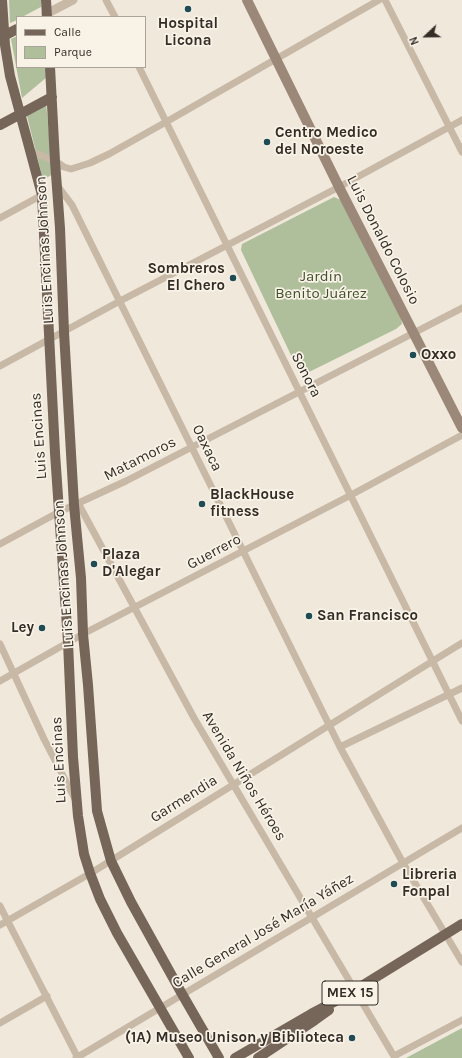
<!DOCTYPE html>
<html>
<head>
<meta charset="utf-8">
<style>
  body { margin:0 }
  #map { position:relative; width:462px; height:1058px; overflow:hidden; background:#f0e8db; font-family:Karla,sans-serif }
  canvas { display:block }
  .legend { position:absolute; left:16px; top:16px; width:130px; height:52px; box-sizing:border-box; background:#f8f2e7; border:1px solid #aaa39a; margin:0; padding:5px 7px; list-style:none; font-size:12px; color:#342d27 }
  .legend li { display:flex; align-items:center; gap:8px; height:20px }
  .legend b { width:20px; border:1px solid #aaa39a }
  .north { position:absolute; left:406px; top:16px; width:40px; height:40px; -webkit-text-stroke:3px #f8f2e7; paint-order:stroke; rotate:248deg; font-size:11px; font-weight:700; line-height:16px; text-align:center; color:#342d27 }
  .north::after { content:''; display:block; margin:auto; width:14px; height:18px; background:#342d27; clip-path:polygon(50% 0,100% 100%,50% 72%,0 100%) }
</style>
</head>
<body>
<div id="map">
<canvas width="462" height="1058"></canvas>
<ul class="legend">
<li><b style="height:5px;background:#766559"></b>Calle</li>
<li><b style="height:11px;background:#afbe9b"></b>Parque</li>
</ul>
<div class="north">N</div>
</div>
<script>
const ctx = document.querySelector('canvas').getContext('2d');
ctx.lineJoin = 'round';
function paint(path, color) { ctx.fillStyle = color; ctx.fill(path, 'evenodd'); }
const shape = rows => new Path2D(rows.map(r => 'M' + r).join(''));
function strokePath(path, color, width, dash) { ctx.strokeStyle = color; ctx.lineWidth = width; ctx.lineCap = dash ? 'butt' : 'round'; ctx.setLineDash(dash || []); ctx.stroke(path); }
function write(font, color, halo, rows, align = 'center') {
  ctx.font = font + ' Karla,sans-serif'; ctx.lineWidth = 3.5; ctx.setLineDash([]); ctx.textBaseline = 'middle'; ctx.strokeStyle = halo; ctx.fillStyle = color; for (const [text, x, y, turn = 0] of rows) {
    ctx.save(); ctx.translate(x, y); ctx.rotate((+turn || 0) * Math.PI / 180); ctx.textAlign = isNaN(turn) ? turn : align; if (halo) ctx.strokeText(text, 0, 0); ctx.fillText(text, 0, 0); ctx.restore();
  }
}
paint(shape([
  [9,0,41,0,41,7,22,17,17,17,17,20,10,23],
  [17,36,17,67,46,67,47,77,22,98,11,39],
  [46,103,53,174,43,180,27,116],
  [334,197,341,200,401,317,402,324,396,329,307,373,299,372,241,250,242,244],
  [462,1028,462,1058,405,1058,406,1058]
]), '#afbe9b');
strokePath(shape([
  [106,0,115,17],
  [385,0,462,152],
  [139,67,462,721],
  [30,151,55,161,64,167,71,169,90,163,109,154,166,122,379,0],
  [57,185,72,205,340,747,403,863,462,962],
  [0,218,42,195],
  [0,366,120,301,339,187,462,120],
  [78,503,194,718,395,1058],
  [0,544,59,512,126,481,462,308],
  [0,644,44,739,75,799],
  [0,681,83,634,351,495,462,435],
  [340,747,462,688],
  [0,906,78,1058],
  [0,925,91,873,462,643],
  [0,1023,47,996],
  [394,1056,462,1020],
  [76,1058,462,828]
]), '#c8b9a7', 7);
strokePath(shape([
  [46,14,73,0]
]), '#c8b9a7', 9);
strokePath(shape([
  [247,0,339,187,462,428]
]), '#9b8879', 10);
strokePath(shape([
  [2,0,5,45,10,76,42,195,55,453,68,642,73,757,78,816,84,854,90,873,100,899,117,933,189,1058],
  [46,0,47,17],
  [0,38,17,29],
  [50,67,55,161,60,228,64,332,74,505,81,578,83,634,88,685,97,811,111,861,131,902,182,994,219,1058],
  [0,125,52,97],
  [235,1058,311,1014,347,995,462,924],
  [258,1058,315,1020,329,1010]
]), '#766559', 10);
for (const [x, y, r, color] of [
  [188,9,4,"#1f4b54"],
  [267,142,4,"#1f4b54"],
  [233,278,4,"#1f4b54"],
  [413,355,4,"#1f4b54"],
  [202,504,4,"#1f4b54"],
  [94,564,4,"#1f4b54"],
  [309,616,4,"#1f4b54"],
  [42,628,4,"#1f4b54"],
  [394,884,4,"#1f4b54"],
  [352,1038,4,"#1f4b54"]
]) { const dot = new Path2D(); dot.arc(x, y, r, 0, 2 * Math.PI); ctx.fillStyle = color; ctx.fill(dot); strokePath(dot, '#f8f2e7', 1.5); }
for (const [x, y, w] of [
  [350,993,56]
]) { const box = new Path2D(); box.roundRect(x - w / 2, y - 12, w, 24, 3); ctx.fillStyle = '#f8f2e7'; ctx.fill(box); strokePath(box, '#342d27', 1); }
write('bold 14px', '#342d27', null, [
  ["MEX 15",350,993]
]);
write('bold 15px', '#342d27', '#f8f2e7', [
  ["Hospital",188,24,"center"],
  ["Licona",188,41,"center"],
  ["Centro Medico",275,133],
  ["del Noroeste",275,150],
  ["Sombreros",225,269,"right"],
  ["El Chero",225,286,"right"],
  ["Oxxo",421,355],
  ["BlackHouse",210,495],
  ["fitness",210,512],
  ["Plaza",102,555],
  ["D'Alegar",102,572],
  ["San Francisco",317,616],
  ["Ley",34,628,"right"],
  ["Libreria",402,875],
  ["Fonpal",402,892],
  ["(1A) Museo Unison y Biblioteca",344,1038,"right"]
], 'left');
write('15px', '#342d27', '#f8f2e7', [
  ["Luis Donaldo Colosio",383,240,63],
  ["Luis Encinas Johnson",45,250,-93],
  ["Sonora",306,375,63],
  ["Luis Encinas",39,436,-94],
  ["Oaxaca",207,448,64],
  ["Matamoros",140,459,-27],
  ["Guerrero",214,552,-28],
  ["Luis Encinas Johnson",64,574,-94],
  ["Luis Encinas",59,760,-93],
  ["Avenida Niños Héroes",244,776,59],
  ["Garmendia",184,799,-32],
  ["Calle General José María Yáñez",263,931,-31]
]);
write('15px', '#40512c', '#f8f2e7', [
  ["Jardín",321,277],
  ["Benito Juárez",321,294]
]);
</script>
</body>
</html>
